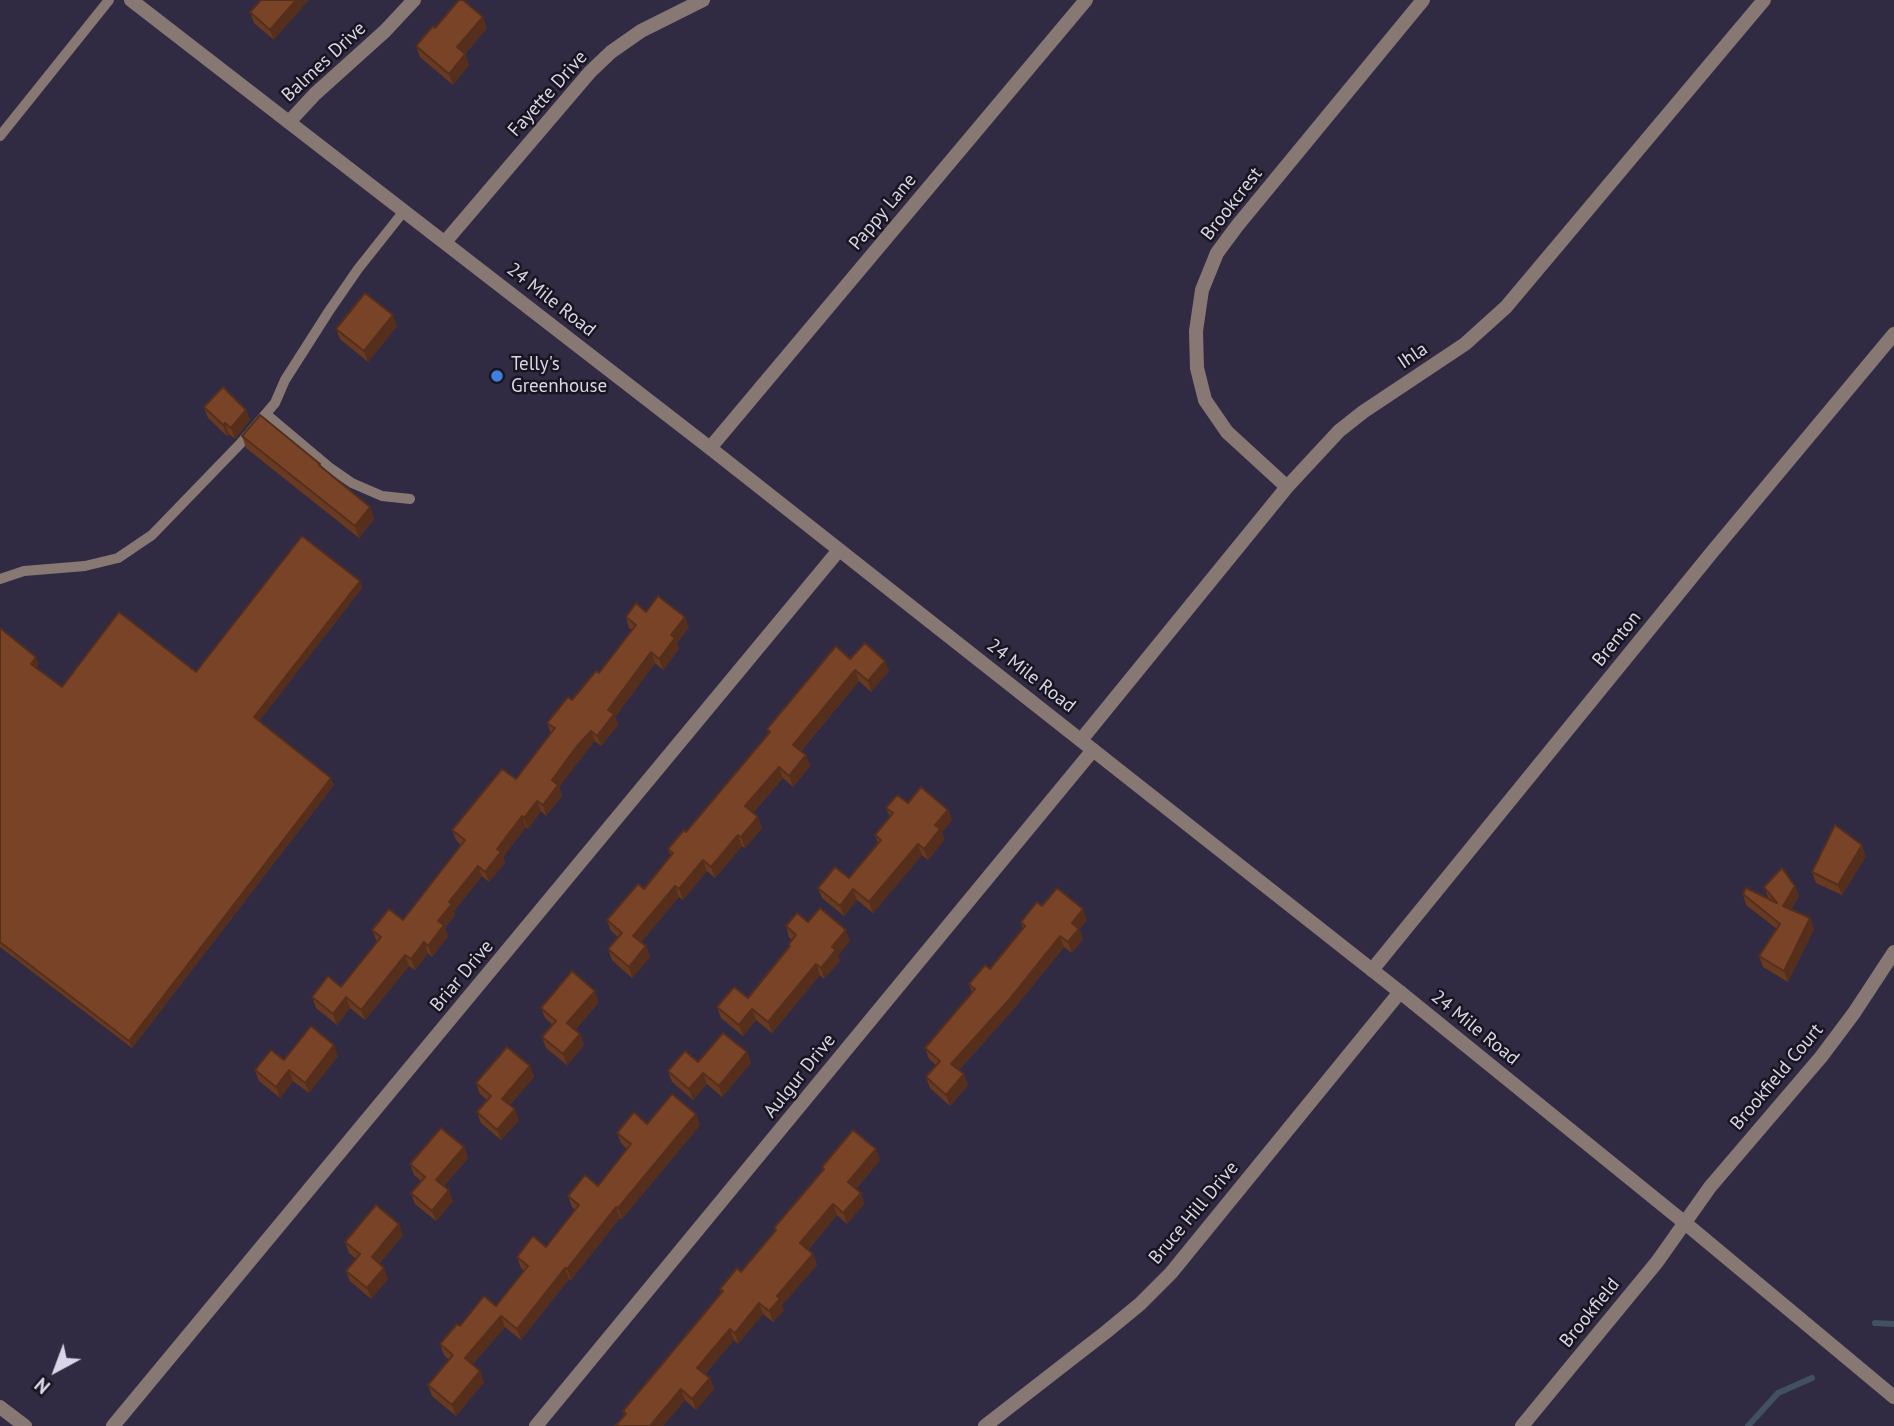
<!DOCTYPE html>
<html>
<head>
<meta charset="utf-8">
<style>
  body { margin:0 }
  #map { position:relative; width:1894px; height:1426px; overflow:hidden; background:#312a43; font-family:"PT Sans",sans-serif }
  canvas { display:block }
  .north { position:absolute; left:21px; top:1335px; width:70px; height:70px; -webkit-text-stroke:5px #181520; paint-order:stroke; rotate:221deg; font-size:19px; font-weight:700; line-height:28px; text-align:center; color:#dad6e7 }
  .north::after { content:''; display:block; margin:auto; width:24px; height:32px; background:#dad6e7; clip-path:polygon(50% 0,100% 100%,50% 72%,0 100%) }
</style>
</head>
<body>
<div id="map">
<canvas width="1894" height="1426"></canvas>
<div class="north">N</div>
</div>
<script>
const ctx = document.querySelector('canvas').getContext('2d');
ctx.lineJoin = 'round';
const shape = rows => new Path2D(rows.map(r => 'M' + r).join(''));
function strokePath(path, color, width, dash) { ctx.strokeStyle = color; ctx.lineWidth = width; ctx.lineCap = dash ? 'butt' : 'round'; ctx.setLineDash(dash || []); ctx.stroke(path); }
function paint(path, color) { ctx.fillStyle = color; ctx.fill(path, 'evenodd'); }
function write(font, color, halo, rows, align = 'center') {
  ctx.font = font + ' "PT Sans",sans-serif'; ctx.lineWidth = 5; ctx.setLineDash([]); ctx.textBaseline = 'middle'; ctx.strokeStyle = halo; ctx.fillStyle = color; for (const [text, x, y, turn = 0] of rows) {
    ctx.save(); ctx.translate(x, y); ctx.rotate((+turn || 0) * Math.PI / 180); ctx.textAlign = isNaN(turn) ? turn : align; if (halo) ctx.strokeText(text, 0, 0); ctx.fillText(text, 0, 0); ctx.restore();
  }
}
strokePath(shape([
  [1875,1323,1894,1324],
  [1748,1426,1778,1393,1812,1378]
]), '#415162', 6);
strokePath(shape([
  [0,136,109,0],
  [266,414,329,467,352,483,382,496,410,499],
  [0,579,24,571,85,566,118,558,152,535,240,444,275,403,285,380,329,311,358,269,404,211]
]), '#887874', 10);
strokePath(shape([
  [289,122,315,94,385,31,414,0],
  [445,242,590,72,611,52,641,31,703,0],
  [710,448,1086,0],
  [1287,487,1227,432,1205,400,1197,368,1196,331,1202,290,1217,253,1237,226,1423,0],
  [1081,740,1287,487,1339,431,1363,412,1465,344,1506,307,1764,0],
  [1372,970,1713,551,1894,334],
  [0,1407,25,1426],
  [113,1426,839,550],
  [536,1426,1093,750],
  [985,1426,1106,1332,1140,1304,1171,1273,1400,992],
  [1522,1426,1657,1262,1710,1187,1821,1057,1854,1013,1894,952]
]), '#887874', 14);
strokePath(shape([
  [131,0,710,448,1400,992,1685,1223,1894,1397]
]), '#887874', 14);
paint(shape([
  [261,0,274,40,254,23,250,12],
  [435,28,487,28,465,54,469,65,453,85,420,57,416,46],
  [397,326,368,362,340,339,336,329],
  [204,407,246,410,250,420,235,439,229,434,227,436,208,418],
  [242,436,322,467,370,507,374,519,359,538,246,448],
  [362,588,259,721,334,785,132,1048,0,947,0,628,39,664,36,668,62,687,196,672],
  [646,612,689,627,677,643,679,649,663,670,655,663,615,717,618,725,601,746,595,741,581,757,559,787,562,796,546,816,541,811,528,829,526,827,503,857,505,863,489,882,482,876,454,911,455,915,445,928,448,936,432,957,428,953,415,970,409,966,365,1020,350,1008,337,1025,316,1008,312,997,341,987,377,942,372,930,403,920,461,845,456,840,452,830,516,779,551,733,547,723,572,700,599,673,633,630,629,628,626,617],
  [850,659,889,671,871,692,859,681,801,751,806,755,810,766,793,787,783,778,753,813,762,828,745,848,742,846,715,878,707,871,683,900,679,897,641,942,646,946,650,957,632,978,612,960,608,949,618,937,611,931,607,920,644,889,671,856,668,849,686,832,769,733,767,729],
  [908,803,948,810,952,820,942,832,944,840,928,860,922,855,873,913,857,900,844,916,822,898,818,888,849,878,878,843,875,835,890,817,886,808],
  [1866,856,1842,895,1816,883,1812,872],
  [1795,886,1799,896,1791,909,1810,918,1814,929,1788,982,1763,967,1759,956,1777,929,1746,905,1743,894,1769,899,1764,887],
  [1042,906,1087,920,1079,929,1083,939,1072,953,1064,947,1012,1011,959,1070,964,1074,968,1085,950,1106,930,1088,926,1077,936,1065,929,1059,925,1048,972,992,969,984,990,969,1023,929,1021,922],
  [808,922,850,941,838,955,840,961,824,979,820,975,772,1033,756,1020,743,1036,721,1018,717,1007,748,998,790,947,789,944,792,940,789,937,786,926],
  [599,1002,575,1030,580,1034,584,1045,567,1065,546,1048,542,1037,553,1025,545,1018,541,1008],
  [747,1052,751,1063,722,1097,707,1084,693,1100,672,1082,668,1071,698,1062],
  [338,1056,309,1093,293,1081,280,1098,259,1081,255,1070,284,1060],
  [530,1066,534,1077,510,1105,519,1120,501,1140,481,1123,477,1112,487,1100,480,1094,476,1083],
  [647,1124,700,1125,622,1219,620,1218,571,1280,569,1279,521,1340,505,1327,472,1365,484,1382,456,1416,432,1396,428,1385,449,1360,444,1355,440,1344,460,1326,496,1306,524,1271,521,1268,517,1257,546,1247,575,1210,572,1207,568,1196,598,1186,627,1149,621,1143,617,1133],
  [464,1147,468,1158,444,1186,453,1201,436,1221,415,1204,411,1193,421,1181,414,1175,410,1164],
  [880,1160,856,1189,861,1193,864,1204,847,1224,837,1215,808,1250,813,1254,817,1265,782,1305,784,1310,773,1322,763,1314,738,1344,734,1340,705,1374,710,1378,714,1389,696,1410,685,1400,663,1426,615,1426,624,1415,623,1411,721,1293,720,1289,741,1272,775,1231,774,1228,823,1170,822,1167],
  [403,1235,379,1264,388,1279,371,1299,350,1281,346,1271,356,1259,349,1253,345,1242]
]), '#683a22');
paint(shape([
  [296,0,309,0,274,40,270,30],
  [483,17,487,28,461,58,457,47],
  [465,54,469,65,453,85,449,74],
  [393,315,397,326,368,362,364,351],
  [246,410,250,420,235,439,231,428],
  [225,423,229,434,227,436,223,425],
  [370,507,374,519,359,538,355,526],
  [360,581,362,588,257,724,254,717],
  [685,617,689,627,677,643,679,649,663,670,659,659,671,635],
  [651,652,655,663,615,717,618,725,601,746,597,736,608,710],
  [36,657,39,664,34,671,31,664],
  [885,661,889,671,871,692,868,681],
  [855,670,859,681,797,755,793,745],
  [591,731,595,741,559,787,562,796,546,816,543,805,552,780,577,746],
  [806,755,810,766,793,787,789,776],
  [779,767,783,778,749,817,745,806],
  [331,778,334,785,132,1048,129,1041],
  [537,801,541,811,528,829,524,818],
  [948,810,952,820,942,832,944,840,928,860,924,849,935,825],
  [522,816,526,827,503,857,505,863,489,882,485,872,497,849],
  [758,817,762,828,745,848,741,837],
  [738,835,742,846,715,878,711,867],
  [918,844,922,855,873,913,869,902],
  [1862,845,1866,856,1842,895,1838,885],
  [703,860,707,871,683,900,679,889],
  [478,866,482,876,454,911,455,915,445,928,448,936,432,957,428,946,438,921,449,902],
  [675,886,679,897,637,947,633,936],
  [1795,886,1799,896,1786,916,1783,906],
  [853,889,857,900,844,916,840,906],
  [1083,909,1087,920,1079,929,1083,939,1072,953,1068,942,1072,923],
  [1810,918,1814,929,1788,982,1784,971],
  [846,930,850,941,838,955,840,961,824,979,821,968,832,947],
  [1060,936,1064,947,1012,1011,955,1074,951,1064],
  [424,942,428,953,415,970,411,959],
  [646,946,650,957,632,978,629,967],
  [405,955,409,966,365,1020,361,1010],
  [816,964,820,975,772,1033,768,1022],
  [595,991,599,1002,571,1034,567,1023],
  [346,997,350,1008,337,1025,333,1014],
  [752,1009,756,1020,743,1036,739,1025],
  [580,1034,584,1045,567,1065,563,1054],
  [334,1045,338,1056,309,1093,305,1083],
  [747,1052,751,1063,722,1097,719,1086],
  [530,1066,534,1077,506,1109,502,1099],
  [289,1070,293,1081,280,1098,276,1087],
  [703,1073,707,1084,693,1100,689,1089],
  [964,1074,968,1085,950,1106,946,1095],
  [515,1109,519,1120,501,1140,497,1130],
  [696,1114,700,1125,622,1219,618,1208],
  [464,1147,468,1158,440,1190,436,1180],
  [876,1149,880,1160,852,1193,848,1182],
  [449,1190,453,1201,436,1221,432,1211],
  [861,1193,864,1204,847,1224,843,1213],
  [833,1204,837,1215,804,1254,800,1243],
  [616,1207,620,1218,571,1280,567,1269],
  [399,1224,403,1235,376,1268,372,1257],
  [813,1254,817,1265,782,1305,784,1310,773,1322,769,1311,777,1296],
  [384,1268,388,1279,371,1299,367,1288],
  [565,1268,569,1279,521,1340,517,1329],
  [759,1303,763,1314,738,1344,735,1333],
  [501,1316,505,1327,468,1369,465,1358],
  [730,1329,734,1340,701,1378,697,1368],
  [480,1371,484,1382,456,1416,452,1405],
  [710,1378,714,1389,696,1410,692,1399],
  [681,1389,685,1400,663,1426,650,1426]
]), '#552f1b');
const building = shape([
  [261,0,296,0,270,30,250,12,261,0],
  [459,0,463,0,483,17,457,47,465,54,449,74,416,46,433,26,435,28,459,0],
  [365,293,393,315,364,351,336,329,365,293],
  [223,387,246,410,231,428,225,423,223,425,204,407,223,387],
  [260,415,320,464,319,465,370,507,355,526,242,436,260,415],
  [302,536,360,581,254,717,331,778,129,1041,0,942,0,628,36,657,31,664,62,687,119,612,196,672,302,536],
  [658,596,685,617,671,635,675,638,659,659,651,652,608,710,614,714,597,736,591,731,577,746,552,780,558,785,543,805,537,801,524,818,522,816,497,849,501,852,485,872,478,866,449,902,452,904,438,921,444,925,428,946,424,942,411,959,405,955,361,1010,346,997,333,1014,312,997,328,976,341,987,381,937,372,930,389,909,403,920,465,840,452,830,502,769,516,779,555,728,547,723,568,697,572,700,596,671,599,673,636,625,626,617,636,603,646,612,658,596],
  [865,643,885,661,868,681,855,670,793,745,806,755,789,776,779,767,745,806,758,817,741,837,738,835,711,867,703,860,679,889,675,886,633,936,646,946,629,967,608,949,622,933,607,920,638,884,644,889,673,853,668,849,684,830,686,832,770,732,767,729,836,646,850,659,865,643],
  [921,787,948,810,935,825,940,829,924,849,918,844,869,902,853,889,840,906,818,888,835,867,849,878,881,840,875,835,893,813,886,808,897,795,908,803,921,787],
  [1835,825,1862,845,1838,885,1812,872,1835,825],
  [1782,868,1795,886,1783,906,1810,918,1784,971,1759,956,1780,924,1743,894,1746,888,1777,903,1764,887,1782,868],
  [1057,888,1083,909,1072,923,1079,929,1068,942,1060,936,1008,1001,951,1064,964,1074,946,1095,926,1077,940,1061,925,1048,975,989,969,984,985,965,990,969,1025,926,1021,922,1037,902,1042,906,1057,888],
  [820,908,846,930,832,947,836,950,821,968,816,964,768,1022,752,1009,739,1025,717,1007,734,987,748,998,790,946,789,944,796,935,786,926,797,913,808,922,820,908],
  [572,971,595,991,567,1023,580,1034,563,1054,542,1037,556,1021,541,1008,572,971],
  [311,1026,334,1045,305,1083,289,1070,276,1087,255,1070,271,1050,284,1060,311,1026],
  [723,1033,747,1052,719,1086,703,1073,689,1089,668,1071,685,1051,698,1062,723,1033],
  [507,1047,530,1066,502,1099,515,1109,497,1130,477,1112,491,1096,476,1083,507,1047],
  [672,1094,696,1114,618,1208,616,1207,567,1269,565,1268,517,1329,501,1316,465,1358,480,1371,452,1405,428,1385,453,1355,440,1344,457,1324,460,1326,484,1296,496,1306,528,1266,517,1257,533,1236,546,1247,579,1205,568,1196,585,1175,598,1186,631,1144,617,1133,634,1112,647,1124,672,1094],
  [441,1128,464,1147,436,1180,449,1190,432,1211,411,1193,425,1177,410,1164,441,1128],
  [853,1130,876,1149,848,1182,861,1193,843,1213,833,1204,800,1243,813,1254,777,1296,780,1299,769,1311,759,1303,735,1333,730,1329,697,1368,710,1378,692,1399,681,1389,650,1426,615,1426,626,1414,623,1411,723,1291,720,1289,737,1268,741,1272,776,1230,774,1228,824,1169,822,1167,853,1130],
  [376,1205,399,1224,372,1257,384,1268,367,1288,346,1271,360,1254,345,1242,376,1205]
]);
paint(building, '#794327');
strokePath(building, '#552f1b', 2);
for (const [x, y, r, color] of [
  [497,376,7,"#3f7fe0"]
]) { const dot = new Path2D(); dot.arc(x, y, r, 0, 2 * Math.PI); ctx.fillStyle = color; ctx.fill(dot); strokePath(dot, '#181520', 2.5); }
write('19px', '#dad6e7', '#181520', [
  ["Balmes Drive",324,62,-43],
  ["Fayette Drive",548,94,-48],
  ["Brookcrest",1232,204,-52],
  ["Pappy Lane",883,212,-50],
  ["24 Mile Road",551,300,38],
  ["Ihla",1413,356,-34],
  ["Brenton",1617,639,-51],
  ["24 Mile Road",1031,676,38],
  ["Briar Drive",462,976,-50],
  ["24 Mile Road",1475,1028,39],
  ["Aulgur Drive",800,1076,-51],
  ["Brookfield Court",1777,1077,-50],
  ["Bruce Hill Drive",1194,1213,-50],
  ["Brookfield",1590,1313,-51]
]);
write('19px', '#dad6e7', '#181520', [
  ["Telly's",511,365],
  ["Greenhouse",511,387]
], 'left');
</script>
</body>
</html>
